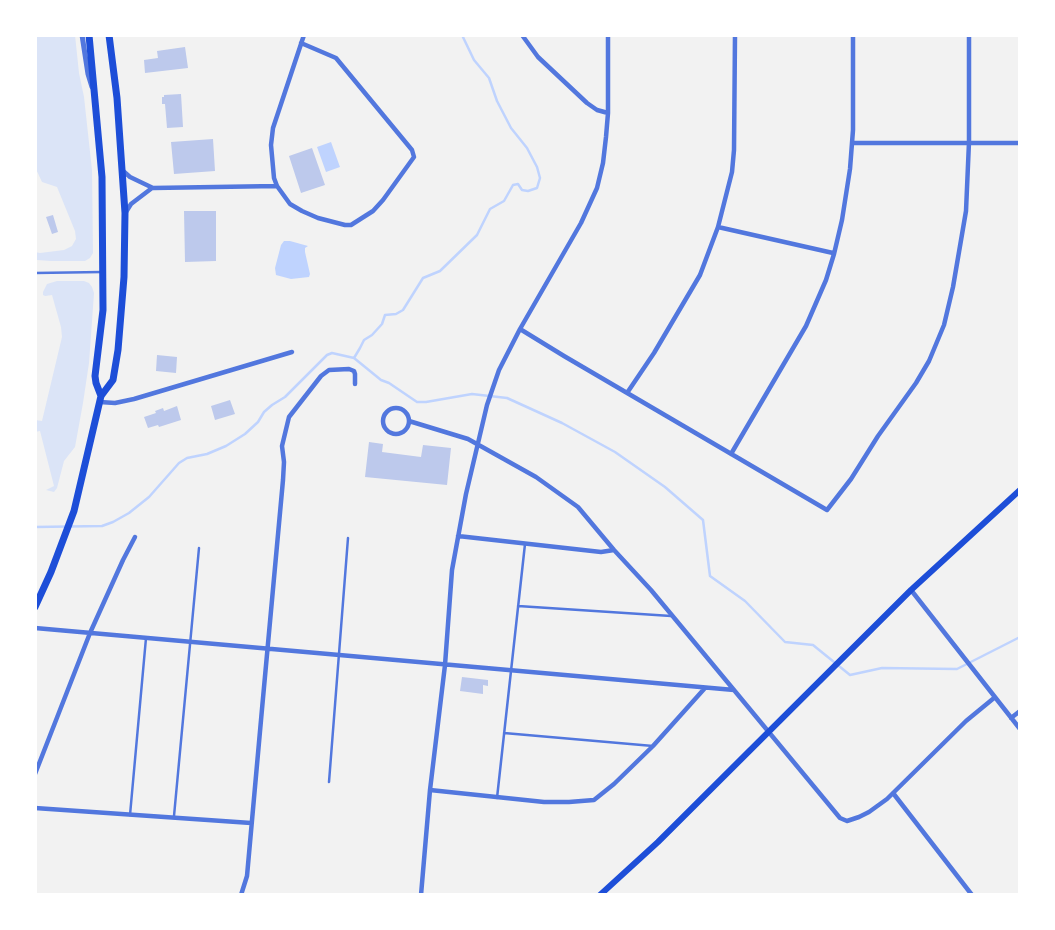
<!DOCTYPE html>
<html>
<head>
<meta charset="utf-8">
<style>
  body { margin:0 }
  #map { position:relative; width:1055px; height:930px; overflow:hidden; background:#f2f2f2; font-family:"Space Grotesk",sans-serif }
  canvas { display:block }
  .frame { position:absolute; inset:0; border:37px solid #fff; pointer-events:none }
</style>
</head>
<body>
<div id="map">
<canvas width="1055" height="930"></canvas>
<div class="frame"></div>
</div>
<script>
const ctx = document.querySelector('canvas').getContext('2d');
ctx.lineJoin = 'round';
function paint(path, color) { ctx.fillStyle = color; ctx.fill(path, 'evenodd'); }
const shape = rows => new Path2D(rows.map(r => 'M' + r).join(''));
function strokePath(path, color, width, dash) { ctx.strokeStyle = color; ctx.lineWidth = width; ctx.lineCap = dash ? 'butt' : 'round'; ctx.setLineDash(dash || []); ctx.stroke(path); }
paint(shape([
  [35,35,75,35,79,73,84,97,92,170,93,253,90,258,85,261,51,261,37,260,35,258,35,252,40,253,64,250,72,246,76,239,75,231,57,187,42,182,35,167],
  [57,281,84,281,89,283,92,287,94,293,89,363,83,403,75,447,64,461,57,488,54,492,46,490,54,486,40,431,35,432,35,420,42,421,62,337,61,327,52,295,45,296,43,295,43,292,47,284]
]), '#dbe4f7');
paint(shape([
  [331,142,340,167,326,172,317,147],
  [284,241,290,241,308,246,305,248,305,252,310,274,309,277,291,279,276,275,275,268,281,245]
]), '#bfd3fe');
strokePath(shape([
  [354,358,381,380,389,383,417,402,426,402,472,394,507,398,562,423,615,452,665,487,703,520,710,576,745,601,785,642,813,645,850,675,882,668,957,669,1020,637],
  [35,527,102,526,113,522,129,513,149,497,179,463,187,458,207,454,226,446,245,434,258,422,264,412,272,405,285,397,327,355,332,353,354,358,360,348,364,340,372,335,382,324,385,315,396,314,403,310,423,278,440,271,477,235,490,209,504,201,513,185,518,184,522,190,528,191,537,188,540,178,537,167,527,148,511,128,497,101,489,78,474,60,462,35]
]), '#bfd3fe', 2.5);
paint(shape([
  [185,47,188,68,145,73,144,60,158,58,157,51],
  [181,94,183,127,167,128,165,104,162,104,162,97,164,97,164,95],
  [213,139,215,171,174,174,171,142],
  [312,148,325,185,301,193,289,156],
  [184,211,216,211,216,261,185,262],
  [53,215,58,232,52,234,46,217],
  [157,355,177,357,176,373,156,371],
  [230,400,235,414,215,420,211,406],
  [177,406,181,420,159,427,158,425,148,428,144,417,156,413,155,411,163,408,164,411],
  [369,442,383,444,382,452,421,457,423,445,451,448,447,485,365,477],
  [462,677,488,680,488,686,483,685,483,694,460,691]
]), '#bdc9ec');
strokePath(shape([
  [35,273,102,272],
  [518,606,671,616],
  [504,733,653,746],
  [329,782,348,538],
  [497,798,525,544],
  [130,815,146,638],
  [174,816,199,548]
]), '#5277de', 2.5);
strokePath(shape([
  [522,35,538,57,587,103,597,110,608,113],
  [301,43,336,58,412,150,414,157,383,200,373,211,351,225,345,225,318,218,302,211,290,204,277,186,274,178,271,145,273,128,304,35],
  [852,143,1020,143],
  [122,170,130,177,153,188,277,186],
  [126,212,131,204,152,188],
  [718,227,833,253],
  [520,329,564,356,827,510,851,479,878,436,916,383,929,361,944,325,953,287,966,211,969,142,969,35],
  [627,393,654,353,700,275,718,227,732,172,734,150,735,35],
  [100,402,115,403,134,399,292,352],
  '383 421a13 13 0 1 1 26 0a13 13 0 1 1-26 0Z',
  [409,421,468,439,536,477,578,507,614,550,651,590,729,684,840,818,847,821,859,817,869,812,887,799,966,721,994,698],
  [731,454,806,326,826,280,834,254,842,220,850,169,853,130,853,35],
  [458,536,601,552,614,550],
  [911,590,1020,729],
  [35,628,734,690],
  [1011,718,1020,711],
  [35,774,90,633,123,560,135,537],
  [430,790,544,802,569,802,594,800,614,784,653,746,705,688],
  [893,793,972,895],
  [35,808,251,823],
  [241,895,247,876,262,709,283,480,284,462,282,446,289,417,321,376,329,370,349,369,354,371,355,374,355,384],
  [421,895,430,790,445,665,452,570,466,494,487,405,499,370,520,329,581,223,597,188,603,163,606,137,608,113,608,35]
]), '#5277de', 4.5);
strokePath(shape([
  [82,35,88,74,92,87]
]), '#5277de', 5);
strokePath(shape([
  [600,895,658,842,911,590,1020,490]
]), '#1d4ed8', 6);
strokePath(shape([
  [89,35,102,177,103,310,95,376,96,383,101,396],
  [35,607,51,572,74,511,101,396,113,380,118,350,124,277,125,213,117,98,109,35]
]), '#1d4ed8', 7);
</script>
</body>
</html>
